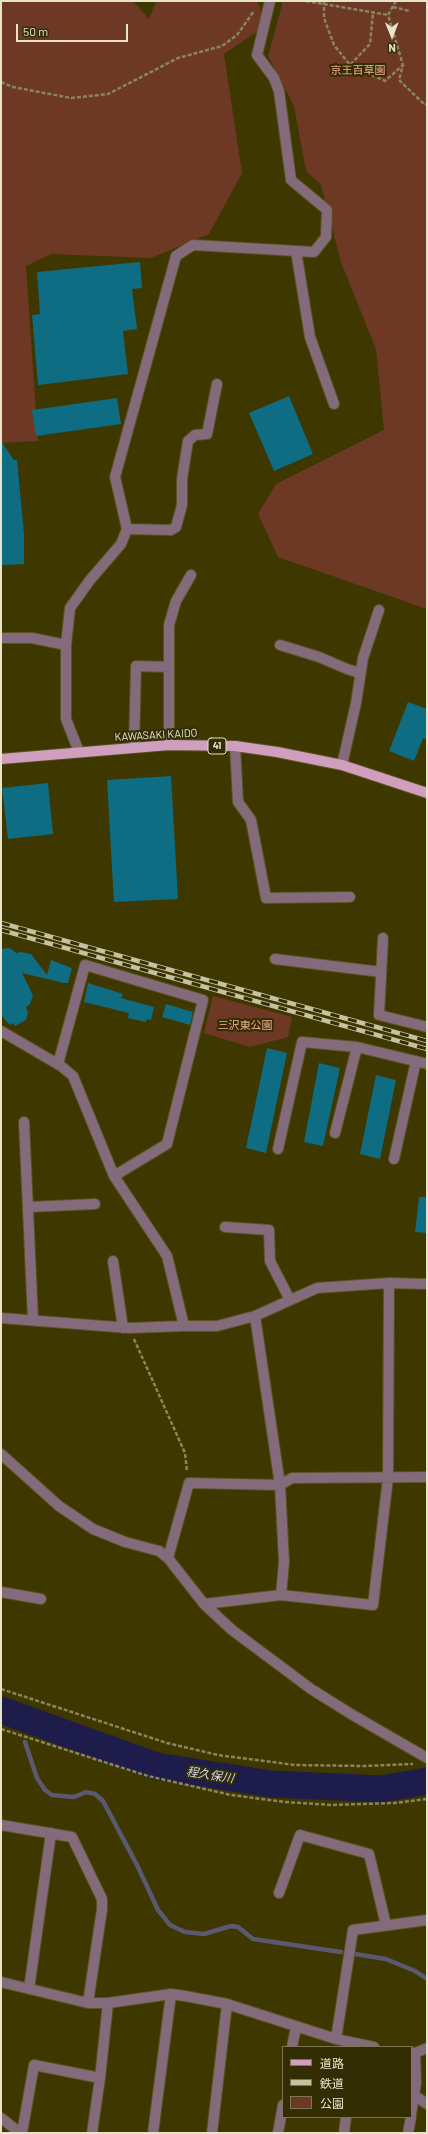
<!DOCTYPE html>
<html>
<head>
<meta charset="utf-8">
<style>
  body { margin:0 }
  #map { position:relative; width:428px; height:2134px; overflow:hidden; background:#3f3700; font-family:Barlow,"Noto Sans JP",sans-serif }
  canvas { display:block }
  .frame { position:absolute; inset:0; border:2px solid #e8e4c9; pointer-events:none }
  .legend { position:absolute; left:282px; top:2046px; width:130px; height:72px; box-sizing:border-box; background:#332d04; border:1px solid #7b7653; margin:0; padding:5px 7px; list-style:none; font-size:12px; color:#e8e4c9 }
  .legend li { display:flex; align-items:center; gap:8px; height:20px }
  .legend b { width:20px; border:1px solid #7b7653 }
  .north { position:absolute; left:372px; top:16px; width:40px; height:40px; -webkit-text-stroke:3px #332d04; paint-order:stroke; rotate:179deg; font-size:11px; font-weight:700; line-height:16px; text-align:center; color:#e8e4c9 }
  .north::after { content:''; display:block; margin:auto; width:14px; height:18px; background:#e8e4c9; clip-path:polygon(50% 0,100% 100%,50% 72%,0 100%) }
  .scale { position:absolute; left:16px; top:24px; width:112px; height:18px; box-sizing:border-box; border:2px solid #e8e4c9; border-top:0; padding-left:5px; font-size:12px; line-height:14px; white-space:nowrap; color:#e8e4c9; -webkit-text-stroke:3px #332d04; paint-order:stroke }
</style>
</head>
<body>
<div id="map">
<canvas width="428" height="2134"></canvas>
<div class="frame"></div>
<ul class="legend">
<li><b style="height:5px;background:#d09ebe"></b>道路</li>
<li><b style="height:5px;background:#c6c1a0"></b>鉄道</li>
<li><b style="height:11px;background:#6d3925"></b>公園</li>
</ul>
<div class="north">N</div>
<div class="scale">50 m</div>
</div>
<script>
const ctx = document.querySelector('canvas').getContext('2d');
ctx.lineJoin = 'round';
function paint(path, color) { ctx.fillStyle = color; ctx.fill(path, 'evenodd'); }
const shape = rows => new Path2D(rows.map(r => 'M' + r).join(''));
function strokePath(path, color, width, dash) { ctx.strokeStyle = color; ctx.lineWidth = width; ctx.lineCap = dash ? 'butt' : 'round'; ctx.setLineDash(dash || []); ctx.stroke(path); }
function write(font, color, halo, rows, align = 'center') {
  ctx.font = font + ' Barlow,"Noto Sans JP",sans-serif'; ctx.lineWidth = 4; ctx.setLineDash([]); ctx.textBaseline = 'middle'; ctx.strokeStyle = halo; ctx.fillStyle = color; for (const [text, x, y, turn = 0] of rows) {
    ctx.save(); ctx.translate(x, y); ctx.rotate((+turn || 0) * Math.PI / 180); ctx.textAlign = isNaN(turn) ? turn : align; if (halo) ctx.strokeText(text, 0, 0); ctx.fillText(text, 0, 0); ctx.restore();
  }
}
paint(shape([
  [1,1,133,1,149,19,156,1,257,1,267,25,224,54,242,173,209,234,151,258,51,254,26,266,38,441,1,443],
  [283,1,427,1,427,609,278,557,258,514,276,484,384,430,376,349,341,262,321,185,306,171,294,106,268,56],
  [213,996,292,1017,288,1037,250,1047,204,1033]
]), '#6d3925');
strokePath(shape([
  [35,1730,37,1724],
  [25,1742,37,1778,45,1790,52,1795,74,1797,86,1792,95,1794,103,1801,137,1865,158,1910,170,1925,185,1932,204,1934,231,1926,238,1927,253,1939,341,1952],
  [355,1954,386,1959,415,1971,427,1979]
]), '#5b5871', 4.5);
strokePath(shape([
  [1,1710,156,1766,271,1784,381,1789,427,1781]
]), '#1e1c4b', 27);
paint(shape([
  [140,262,142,288,132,289,137,329,123,331,128,374,38,385,32,315,40,314,37,272],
  [289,396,313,454,274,471,249,413],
  [117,398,121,424,36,436,32,410],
  [1,441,14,460,17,460,24,534,24,564,1,565],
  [408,702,427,709,427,740,423,738,414,761,389,751],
  [171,776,178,899,114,902,107,780],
  [48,783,53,834,8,839,2,788],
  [10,948,16,953,21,952,31,954,47,975,51,960,72,968,68,983,64,983,22,973,33,995,30,1004,26,1007,28,1013,26,1020,15,1026,13,1023,10,1025,6,1021,1,1014,1,949],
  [88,983,123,994,121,998,154,1007,151,1020,147,1019,146,1022,128,1018,129,1013,84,1002],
  [166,1004,193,1012,190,1025,162,1017],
  [267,1048,287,1053,266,1153,246,1148],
  [319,1063,340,1068,323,1146,304,1142],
  [376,1075,396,1080,380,1159,360,1154],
  [419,1197,427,1197,427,1233,415,1232]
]), '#0e6c83');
const minor = shape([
  [296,251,310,337,334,404],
  [127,529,171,530,176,527,182,505,182,479,188,441,195,435,207,434,217,384],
  [1,638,32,638,66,645],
  [280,645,319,657,347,669,360,673],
  [169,745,169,625,176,601,191,575],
  [235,746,238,802,251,820,266,898,350,897],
  [134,747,136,666,169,667],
  [79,752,66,719,66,645,70,608,90,580,121,544,127,529,115,477,176,256,193,245,314,252,326,237,327,210,291,180,279,91,274,78,257,55,270,1],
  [342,765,356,703,363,658,379,610],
  [383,938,379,1015,427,1027],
  [275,959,381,972],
  [1,1031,61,1066,73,1076,114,1176,167,1256,184,1326,217,1326,255,1316,317,1288,389,1283,427,1284],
  [58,1064,85,965,203,1000,167,1144,114,1176],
  [24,1122,33,1320],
  [335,1133,357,1047],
  [278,1149,302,1042,357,1047,427,1064],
  [394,1159,416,1061],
  [29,1207,95,1204],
  [225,1227,269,1230,270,1261,290,1300],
  [113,1261,123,1328],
  [255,1316,280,1485,284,1562,281,1595],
  [1,1318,129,1328,184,1326],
  [1,1454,59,1506,93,1529,125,1542,159,1551,168,1558,204,1604,232,1630,311,1689,351,1714,427,1758],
  [168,1558,189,1483,280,1485,292,1478,427,1477],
  [1,1592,41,1599],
  [204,1604,281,1595,373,1605,388,1478,389,1283],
  [1,1825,72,1837,102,1899,102,1909,88,2003],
  [279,1893,300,1835,369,1854,386,1925],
  [1,1982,88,2003,108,2003,171,1994,185,1996,227,2004,336,2039,374,2047],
  [29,1989,51,1833],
  [336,2039,353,1930,427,1920],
  [292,2047,296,2027],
  [411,2052,415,2053,416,2083,411,2114],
  [415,2053,427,2048],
  [100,2078,108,2003],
  [414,2095,427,2104],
  [1,2118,20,2133],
  [22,2133,34,2065,100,2078,92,2133],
  [153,2133,171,1994],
  [212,2133,227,2004],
  [278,2133,283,2105],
  [344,2133,346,2117],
  [408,2133,411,2117]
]);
const major = shape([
  [1,759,169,745,235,746,277,752,342,765,427,793]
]);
strokePath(minor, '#5a5320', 12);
strokePath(major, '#5a5320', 12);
strokePath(shape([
  [306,1,388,15],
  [324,1,324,18,334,45,350,65,370,44,373,13],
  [396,1,388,15,403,65,399,80,425,105,427,104],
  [393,7,410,11],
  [350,65,385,81,402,66],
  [1,82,13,87,71,98,108,94,178,58,222,46,237,35,254,11],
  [134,1339,185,1453,187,1471],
  [1,1689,167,1743,218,1755,295,1765,364,1766,413,1764],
  [1,1729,148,1776,231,1795,285,1802,331,1805,394,1803,427,1799]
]), '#8b855b', 2.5, [4, 2]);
strokePath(minor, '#846b7b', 10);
strokePath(major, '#d09ebe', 10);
const rail = shape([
  [1,923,427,1041],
  [1,930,427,1049]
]);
strokePath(rail, '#c6c1a0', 4.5);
strokePath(rail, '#332d04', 3, [9]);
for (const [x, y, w] of [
  [217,746,18]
]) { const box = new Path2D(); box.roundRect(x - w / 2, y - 8, w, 16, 3); ctx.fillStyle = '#332d04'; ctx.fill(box); strokePath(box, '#e8e4c9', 1); }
write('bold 10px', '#e8e4c9', null, [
  ["41",217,746]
]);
write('11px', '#f6ae94', '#332d04', [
  ["京王百草園",358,70],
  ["三沢東公園",245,1025]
]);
write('11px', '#e8e4c9', '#332d04', [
  ["KAWASAKI KAIDO",156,735,-3]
]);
write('italic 12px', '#d2d5f7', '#332d04', [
  ["程久保川",210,1775,9]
]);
</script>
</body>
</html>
